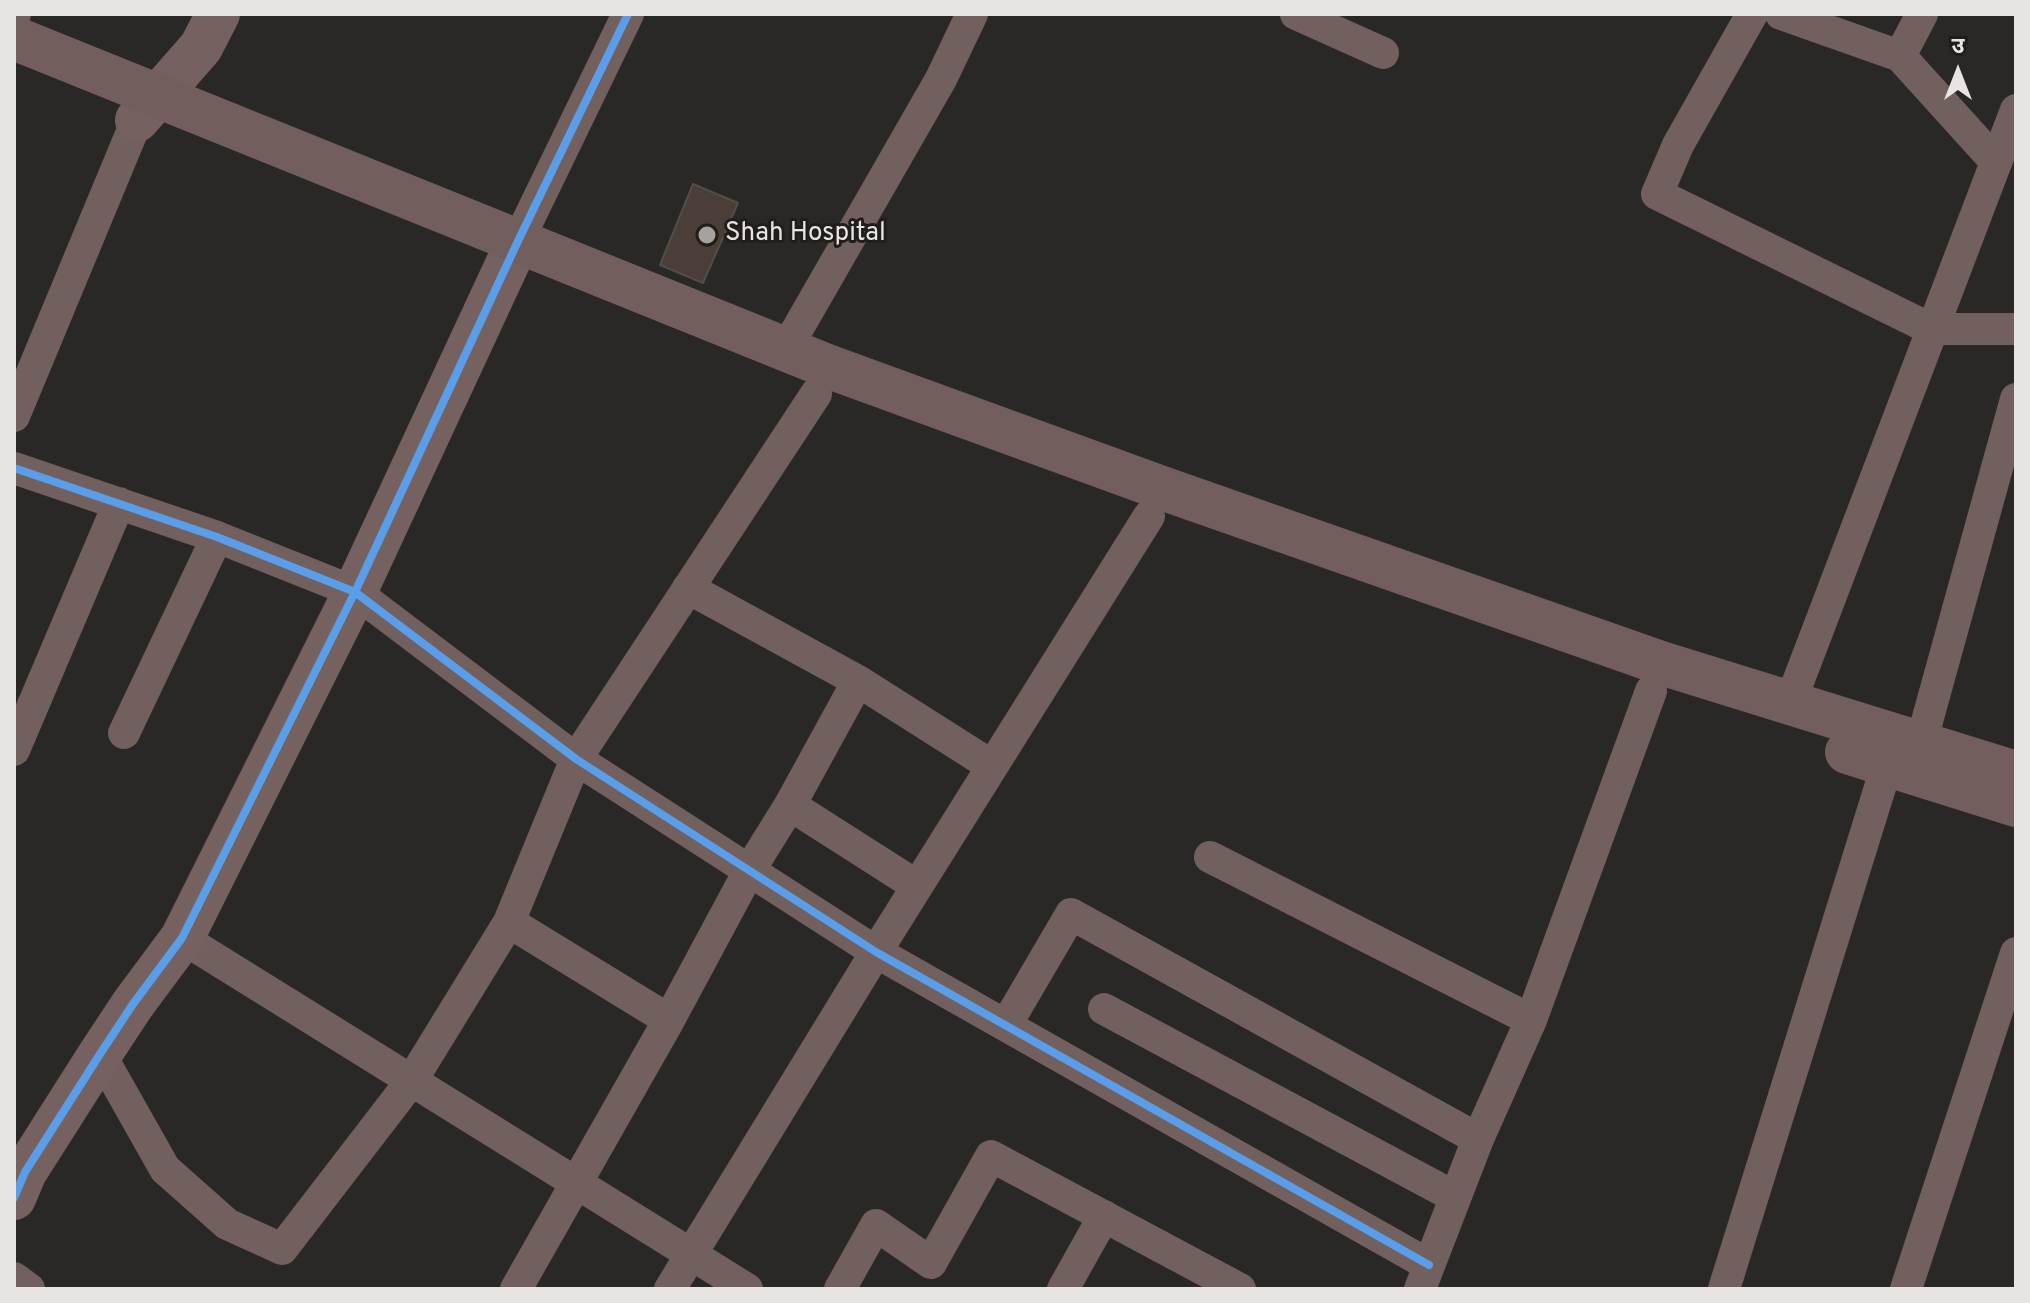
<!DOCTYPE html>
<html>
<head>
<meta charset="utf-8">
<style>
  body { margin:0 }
  #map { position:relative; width:2030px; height:1303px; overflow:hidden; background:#2a2826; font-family:Overpass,"Noto Sans Devanagari",sans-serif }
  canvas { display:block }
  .frame { position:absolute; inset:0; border:16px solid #e7e4e2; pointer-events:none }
  .north { position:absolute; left:1918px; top:32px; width:80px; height:80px; -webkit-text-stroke:6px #211d1b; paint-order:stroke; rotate:0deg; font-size:22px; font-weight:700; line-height:32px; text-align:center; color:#e7e4e2 }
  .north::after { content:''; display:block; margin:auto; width:28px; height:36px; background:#e7e4e2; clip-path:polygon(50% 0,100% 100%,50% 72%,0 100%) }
</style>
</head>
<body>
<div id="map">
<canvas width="2030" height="1303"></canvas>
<div class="frame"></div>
<div class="north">उ</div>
</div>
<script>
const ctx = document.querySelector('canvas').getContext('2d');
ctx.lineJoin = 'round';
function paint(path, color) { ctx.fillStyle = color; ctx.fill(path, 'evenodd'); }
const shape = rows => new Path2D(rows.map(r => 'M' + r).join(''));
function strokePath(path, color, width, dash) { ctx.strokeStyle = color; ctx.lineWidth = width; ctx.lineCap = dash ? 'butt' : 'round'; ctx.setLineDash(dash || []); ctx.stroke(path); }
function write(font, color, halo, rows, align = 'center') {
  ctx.font = font + ' Overpass,sans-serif'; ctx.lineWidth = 6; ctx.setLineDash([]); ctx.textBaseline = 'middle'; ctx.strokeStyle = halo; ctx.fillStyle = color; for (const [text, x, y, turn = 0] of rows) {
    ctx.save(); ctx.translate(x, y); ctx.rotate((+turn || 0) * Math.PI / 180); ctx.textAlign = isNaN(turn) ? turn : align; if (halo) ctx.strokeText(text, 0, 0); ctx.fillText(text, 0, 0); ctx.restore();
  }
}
const building = shape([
  [693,184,738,203,703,283,660,265,693,184]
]);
paint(building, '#4a3e37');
strokePath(building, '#4f4e4c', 2);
strokePath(shape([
  [1296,14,1383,53],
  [1752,14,1678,145,1657,194,1931,329,2016,329],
  [1781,14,1900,56,1996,162],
  [14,16,15,14],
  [1900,56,1922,14],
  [518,241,628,14],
  [786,349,941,79,972,14],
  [14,416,137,120],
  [14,468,217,537,355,592,576,759,876,952,1429,1265],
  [688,588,858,681,992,766],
  [1790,703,2016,110],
  [124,733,217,537],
  [1921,743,2016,399],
  [14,750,119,503],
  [790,805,858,681],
  [1210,857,1531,1020],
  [509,922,669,1020,749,871,790,805,917,886],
  [182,938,747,1289],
  [1104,1009,1455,1197],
  [1006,1025,1071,914,1478,1139],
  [100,1054,165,1169,227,1224,282,1249,412,1080,509,922,576,759,816,394],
  [14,1278,29,1289],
  [516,1289,669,1020],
  [670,1289,876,952,1149,516],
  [840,1289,876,1225,931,1263,991,1156,1240,1289],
  [1063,1289,1104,1216],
  [1420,1289,1478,1139,1531,1020,1651,691],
  [1724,1289,1887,765],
  [1906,1289,2016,953]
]), '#71605e', 32);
strokePath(shape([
  [137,120,201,47,218,14],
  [14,1198,25,1172,100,1054,133,1004,182,938,355,592,518,241]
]), '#756260', 44);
strokePath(shape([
  [14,38,827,366,1159,487,1661,663,2016,773],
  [1847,752,2016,805]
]), '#725f5d', 44);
strokePath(shape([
  [14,468,217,537,355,592,576,759,876,952,1429,1265],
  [14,1198,25,1172,100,1054,133,1004,182,938,355,592,518,241,628,14]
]), '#5a9eea', 8);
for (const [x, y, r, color] of [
  [707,235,10,"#a5a2a0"]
]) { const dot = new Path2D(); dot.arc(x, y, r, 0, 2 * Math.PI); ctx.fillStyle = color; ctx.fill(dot); strokePath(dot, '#211d1b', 3); }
write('26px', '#e7e4e2', '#211d1b', [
  ["Shah Hospital",725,235]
], 'left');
</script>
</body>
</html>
